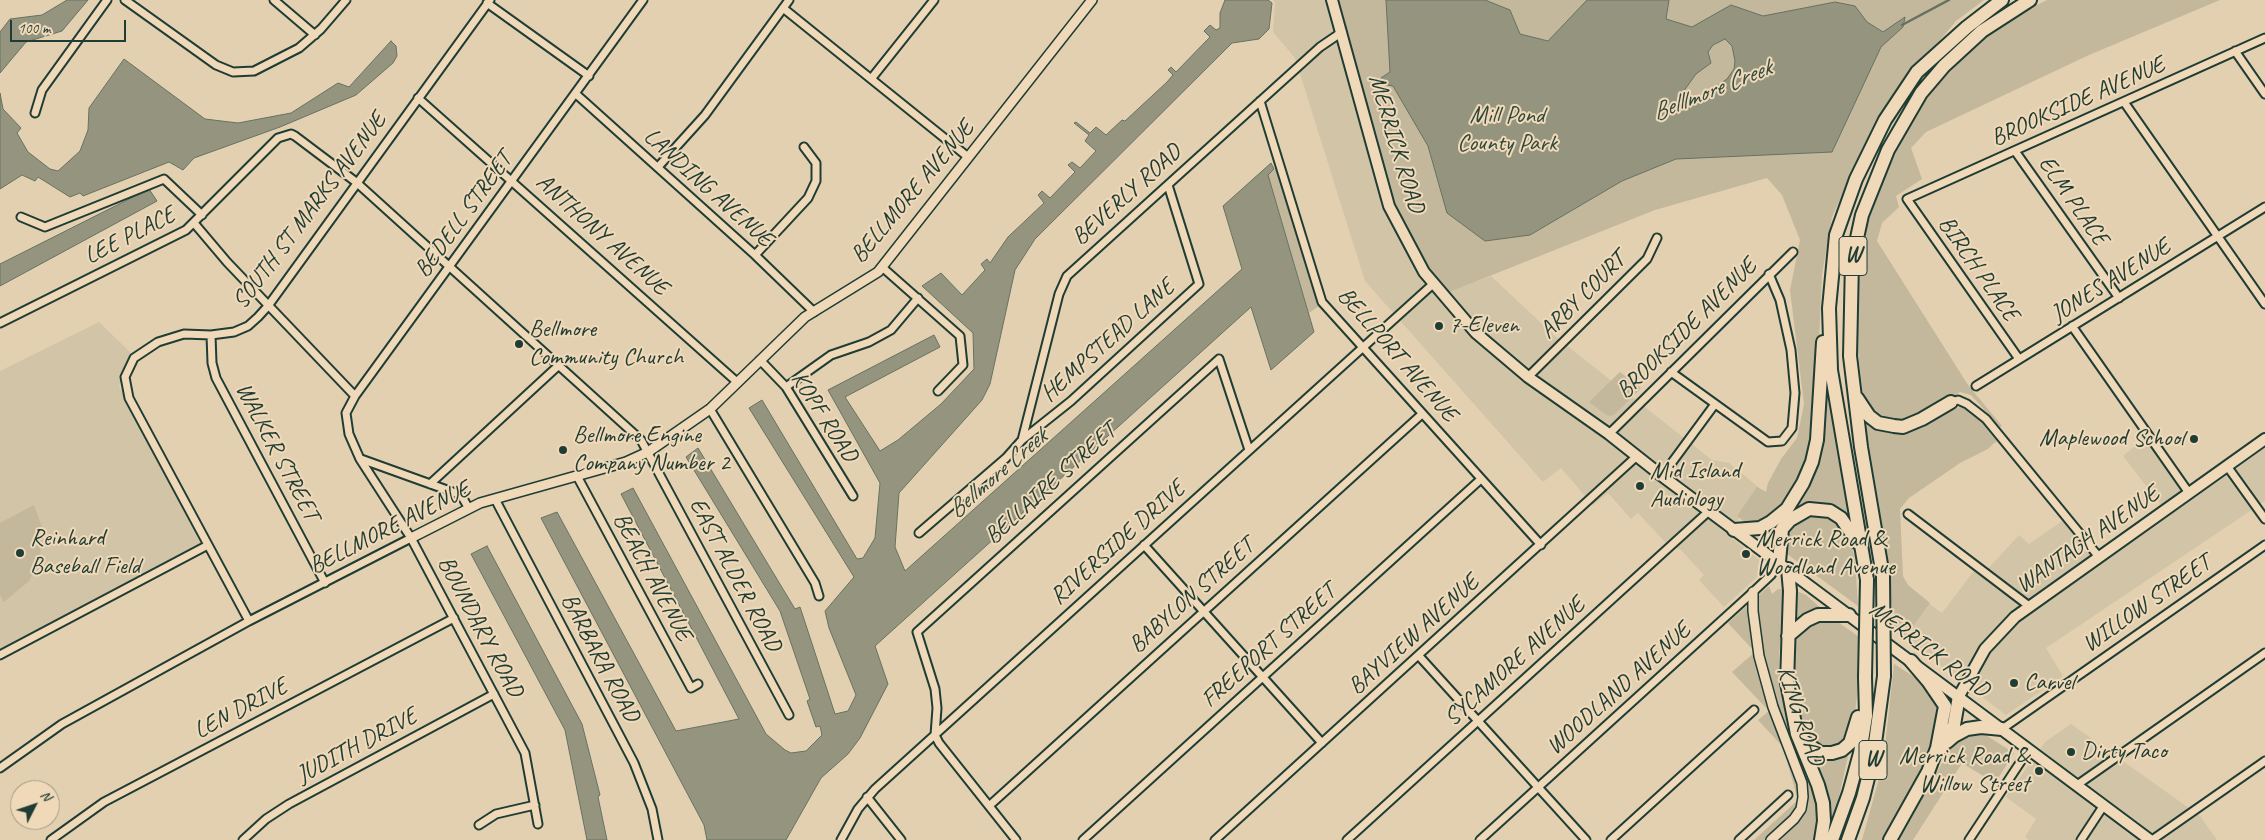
<!DOCTYPE html>
<html>
<head>
<meta charset="utf-8">
<style>
  body { margin:0 }
  #map { position:relative; width:2265px; height:840px; overflow:hidden; background:#e3d0b1; font-family:Caveat,sans-serif }
  canvas { display:block }
  .north { position:absolute; left:10px; top:780px; width:50px; height:50px; box-sizing:border-box; background:#f0d9b9; border:1px solid #9c9b84; border-radius:50%; rotate:49deg; font-size:14px; font-weight:700; line-height:20px; text-align:center; color:#1f3d34 }
  .north::after { content:''; display:block; margin:auto; width:18px; height:22px; background:#1f3d34; clip-path:polygon(50% 0,100% 100%,50% 72%,0 100%) }
  .scale { position:absolute; left:10px; top:20px; width:116px; height:22px; box-sizing:border-box; border:2px solid #1f3d34; border-top:0; padding-left:6px; font-size:15px; line-height:18px; white-space:nowrap; color:#1f3d34; -webkit-text-stroke:4px #f0d9b9; paint-order:stroke }
</style>
</head>
<body>
<div id="map">
<canvas width="2265" height="840"></canvas>
<div class="north">N</div>
<div class="scale">100 m</div>
</div>
<script>
const ctx = document.querySelector('canvas').getContext('2d');
ctx.lineJoin = 'round';
function paint(path, color) { ctx.fillStyle = color; ctx.fill(path, 'evenodd'); }
const shape = rows => new Path2D(rows.map(r => 'M' + r).join(''));
function strokePath(path, color, width, dash) { ctx.strokeStyle = color; ctx.lineWidth = width; ctx.lineCap = dash ? 'butt' : 'round'; ctx.setLineDash(dash || []); ctx.stroke(path); }
function write(font, color, halo, rows, align = 'center') {
  ctx.font = font + ' Caveat,sans-serif'; ctx.lineWidth = 4; ctx.setLineDash([]); ctx.textBaseline = 'middle'; ctx.strokeStyle = halo; ctx.fillStyle = color; for (const [text, x, y, turn = 0] of rows) {
    ctx.save(); ctx.translate(x, y); ctx.rotate((+turn || 0) * Math.PI / 180); ctx.textAlign = isNaN(turn) ? turn : align; if (halo) ctx.strokeText(text, 0, 0); ctx.fillText(text, 0, 0); ctx.restore();
  }
}
paint(shape([
  [1273,0,1337,0,1381,162,1446,293,1491,276,1556,337,1712,460,1729,463,1761,489,1727,534,1768,567,1724,607,1699,580,1704,575,1681,550,1666,543,1638,513,1631,519,1608,493,1593,505,1561,468,1543,482,1365,281,1295,58,1273,32,1275,3],
  [99,322,133,355,119,386,201,544,0,650,0,371],
  [2265,432,2265,501,2046,648,2063,676,2006,715,1904,638,1928,603,1942,613,1976,568,1984,573,2019,535,2029,544,2065,519,2094,553,2161,505,2123,456,2145,438,2182,490],
  [2071,724,2200,816,2217,840,2029,840,2025,837,2036,819,2006,797,2045,742]
]), '#d2c4a6');
paint(shape([
  [1337,0,1984,0,1956,21,1894,96,1863,148,1832,217,1822,274,1815,430,1804,475,1782,508,1754,525,1746,523,1737,516,1757,487,1766,492,1768,483,1781,459,1797,438,1804,404,1790,290,1800,240,1782,195,1767,178,1655,210,1447,293,1427,269,1404,228,1381,162],
  [2047,0,2220,0,2089,55,1926,132,1911,148,1922,179,1896,196,1899,207,1882,223,1877,241,1968,385,2002,426,2000,427,1971,395,1960,392,1912,419,1890,423,1873,415,1863,396,1854,317,1856,281,1864,235,1877,192,1911,121,1933,88,1991,33,2027,10],
  [1279,165,1322,304,1309,313,1268,175],
  [1620,372,1641,388,1614,415,1608,416,1589,402],
  [1824,380,1838,434,1852,525,1831,507,1818,503,1805,506,1774,545,1757,531,1804,490],
  [1960,407,1969,410,1977,416,1997,442,1994,443,1988,449,1960,463,1909,498,1900,509,1903,576,1908,585,1930,603,1904,638,1894,632,1888,569,1860,408,1886,429],
  [34,505,42,527,40,558,29,581,4,602,0,595,0,523],
  [1808,512,1831,513,1849,534,1855,560,1858,606,1787,554,1783,546,1789,525],
  [1769,586,1772,594,1778,589,1787,590,1779,653,1779,679,1789,724,1818,796,1819,840,1754,840,1798,800,1783,747,1758,720,1769,711,1732,672,1755,652,1728,623],
  [1796,591,1806,595,1822,609,1794,625],
  [1832,618,1858,636,1859,679,1853,730,1843,744,1824,749,1810,741,1804,731,1796,710,1792,682,1793,643,1800,629,1815,619],
  [1894,664,1924,683,1940,707,1932,748,1890,831,1883,840,1862,840,1883,764],
  [1969,734,1984,734,2014,753,1995,783,1962,763,1913,840,1897,840,1955,741],
  [1808,750,1848,756,1837,806,1826,836]
]), '#c3b79c');
const water = shape([
  [67,0,88,0,62,31,26,42,0,73,0,32,10,19,42,15,67,0],
  [1225,0,1268,0,1272,3,1269,29,1259,39,1232,43,1035,239,1015,270,990,384,982,400,899,493,895,547,905,571,1242,269,1223,206,1271,163,1274,169,1268,175,1314,332,1271,370,1251,307,875,646,888,684,860,738,848,754,821,778,786,840,707,840,704,825,541,518,557,512,676,731,739,719,621,494,633,488,766,734,785,750,791,753,806,751,822,735,820,726,816,727,807,701,810,699,780,611,686,457,698,448,795,609,800,607,835,714,848,711,856,695,829,628,825,611,854,577,749,408,762,400,857,559,863,558,875,538,880,483,828,390,934,335,940,347,845,397,880,451,898,440,941,404,974,369,973,333,922,286,941,273,962,295,985,270,981,264,987,259,990,263,1008,237,1044,203,1038,195,1042,191,1050,198,1075,172,1068,165,1072,162,1080,168,1096,151,1085,141,1089,135,1074,123,1076,122,1090,133,1096,127,1106,135,1122,120,1125,121,1167,82,1173,75,1168,70,1171,67,1176,72,1210,37,1204,31,1210,25,1216,30,1220,28,1220,13,1225,0],
  [1386,0,1485,0,1510,10,1520,34,1548,41,1587,0,1669,0,1666,19,1692,27,1731,5,1763,16,1835,2,1855,6,1867,22,1883,32,1905,17,1903,27,1881,47,1832,152,1676,159,1622,181,1530,235,1485,241,1447,213,1428,146,1393,86,1383,84,1381,78,1390,72,1386,0],
  [1725,39,1732,46,1735,61,1734,69,1727,79,1714,88,1705,100,1693,100,1683,92,1696,74,1711,63,1708,52,1713,45,1725,39],
  [391,41,396,46,397,56,393,63,356,95,280,127,194,158,183,170,169,162,83,196,80,193,70,197,38,177,35,181,22,175,0,189,0,93,3,109,21,128,17,133,28,152,50,169,58,171,80,151,88,130,89,108,124,59,205,119,238,123,291,113,338,83,349,87,391,41],
  [149,189,157,201,0,286,0,264,149,189],
  [487,546,582,724,600,795,598,797,607,840,587,840,565,730,471,554,487,546]
]);
paint(water, '#95957f');
strokePath(water, '#667261', 1);
strokePath(shape([
  [1902,25,1949,0]
]), '#667261', 2.5);
const minor = shape([
  [125,0,216,65,233,72,254,71,299,48,321,29,346,0],
  [274,0,315,35],
  [487,3,589,76],
  [783,8,968,157],
  [2235,51,2265,94],
  [871,79,934,0],
  [576,94,755,255,814,312],
  [418,98,737,382],
  [1260,101,1322,302,1541,545],
  [2124,102,2265,304],
  [35,113,42,90,107,0],
  [2015,151,2119,298],
  [658,167,705,115,789,0],
  [21,217,45,227,164,179,202,215],
  [194,223,227,262,355,396],
  [755,255,808,198,816,181,816,163,804,147],
  [882,267,960,336,963,365,938,391],
  [0,323,186,230,278,138,291,134,295,136,356,182,641,440,789,715],
  [2072,326,2189,493],
  [211,335,212,363,216,378,325,583],
  [2019,359,1907,199,2265,38],
  [760,360,786,387,853,496],
  [1671,372,1768,442,1782,441,1792,428,1795,393,1791,350,1780,300,1769,274],
  [1528,377,1647,259,1657,238],
  [1976,386,2265,207],
  [786,387,831,355,869,342,891,330,918,298],
  [1951,402,1958,400,1967,404,1986,419,2099,557],
  [710,409,815,583,819,596],
  [1609,434,1793,252],
  [1022,440,1059,294,1067,276,1320,47,1342,32],
  [361,459,461,495,468,507],
  [2227,466,2265,519],
  [577,476,691,688,698,684],
  [1662,476,1715,404],
  [430,484,559,365],
  [495,499,634,763,652,809,658,840],
  [1908,514,2029,606],
  [919,533,1006,458,1022,440,1071,401,1199,284,1168,185],
  [1144,545,1322,743],
  [249,621,129,398,125,377,134,358,158,342,184,334,211,335,234,332,248,326,258,317,268,306,490,0],
  [0,655,208,545],
  [1419,656,1586,840],
  [2002,729,2265,545],
  [0,768,62,724,249,621,411,538],
  [2077,785,2265,653],
  [867,797,901,840],
  [989,806,1422,414],
  [538,824,525,753,411,538,360,459,349,434,346,413,355,396,643,0],
  [479,825,496,814,535,805],
  [51,840,104,802,454,618],
  [243,840,266,819,289,804,494,694],
  [841,840,858,809,875,789,1433,284],
  [1016,840,939,743,935,735,937,708,935,689,917,632,1219,359,1249,450],
  [1083,840,1481,479],
  [1215,840,1637,456],
  [1347,840,1709,511],
  [1480,840,1753,592,1771,575,1779,562],
  [1611,840,1754,710],
  [1739,840,1788,795],
  [1969,840,2029,749],
  [2081,840,2104,805],
  [2152,840,2265,761]
]);
const tertiary = shape([
  [411,538,480,503,626,462,648,452,710,409,805,317,878,272,1092,0],
  [1753,592,1753,611,1759,656,1773,707,1802,783,1803,797,1801,809,1794,819,1771,840]
]);
const secondary = shape([
  [1959,696,1985,649,2015,617,2265,439]
]);
const primary = shape([
  [1332,0,1389,206,1424,272,1476,333,1528,377,1609,434,1662,476,2150,840]
]);
const motorway = shape([
  [1857,398,1869,416,1878,423,1894,426,1903,427,1922,419,1951,402],
  [1734,530,1760,528,1771,522,1787,509,1803,483,1812,462,1817,440,1823,342],
  [1779,562,1782,529,1790,520,1809,509,1830,511,1841,518,1858,543],
  [1788,569,1790,591,1787,683,1797,734,1818,785,1823,803,1824,821,1821,840],
  [1883,576,1861,447,1850,356,1852,261,1862,215,1888,150,1921,93,1944,66,1982,31,2030,0],
  [1867,580,1831,370,1829,308,1836,235,1856,179,1885,120,1917,72,1967,27,2002,0],
  [1788,636,1807,620,1818,615,1849,615],
  [1801,739,1820,753,1832,753,1842,750,1850,743,1858,717],
  [1947,742,1954,736,1967,729,1981,727,2002,729],
  [1942,748,1954,725,1959,696],
  [1832,840,1849,793,1860,753,1866,716,1865,677],
  [1848,840,1863,798,1873,758,1884,676],
  [1890,840,1928,772,1937,748,1945,706,1928,681,1911,661]
]);
strokePath(minor, '#1f3d34', 11);
strokePath(tertiary, '#1f3d34', 12);
strokePath(secondary, '#1f3d34', 14);
strokePath(primary, '#1f3d34', 14);
strokePath(motorway, '#1f3d34', 16);
strokePath(minor, '#f0d9b9', 7);
strokePath(tertiary, '#f0d9b9', 9);
strokePath(secondary, '#f0d9b9', 10);
strokePath(primary, '#f0d9b9', 10);
strokePath(motorway, '#f0d9b9', 12);
const motorwayBridge = shape([
  [1883,576,1884,676],
  [1865,677,1867,580]
]);
strokePath(motorwayBridge, '#1f3d34', 16, []);
strokePath(motorwayBridge, '#f0d9b9', 12);
for (const [x, y, r, color] of [
  [1439,326,5,"#1f3d34"],
  [519,344,5,"#1f3d34"],
  [2194,439,5,"#1f3d34"],
  [563,450,5,"#1f3d34"],
  [1640,486,5,"#1f3d34"],
  [20,553,5,"#1f3d34"],
  [1746,554,5,"#1f3d34"],
  [2014,683,5,"#1f3d34"],
  [2071,752,5,"#1f3d34"],
  [2039,771,5,"#1f3d34"]
]) { const dot = new Path2D(); dot.arc(x, y, r, 0, 2 * Math.PI); ctx.fillStyle = color; ctx.fill(dot); strokePath(dot, '#f0d9b9', 2); }
for (const [x, y, w] of [
  [1853,256,28],
  [1873,760,28]
]) { const box = new Path2D(); box.roundRect(x - w / 2, y - 19.5, w, 39, 4); ctx.fillStyle = '#f0d9b9'; ctx.fill(box); strokePath(box, '#1f3d34', 1); }
write('bold 22px', '#1f3d34', null, [
  ["W",1853,256],
  ["W",1873,760]
]);
write('24px', '#1f3d34', '#f0d9b9', [
  ["BROOKSIDE AVENUE",2078,102,-24],
  ["MERRICK ROAD",1396,144,73],
  ["LANDING AVENUE",708,188,42],
  ["BELLMORE AVENUE",913,192,-50],
  ["BEVERLY ROAD",1127,195,-42],
  ["ELM PLACE",2073,201,55],
  ["SOUTH ST MARKS AVENUE",310,211,-53],
  ["BEDELL STREET",464,215,-54],
  ["ANTHONY AVENUE",602,235,42],
  ["LEE PLACE",130,236,-27],
  ["BIRCH PLACE",1978,269,55],
  ["JONES AVENUE",2111,281,-32],
  ["ARBY COURT",1583,296,-45],
  ["BROOKSIDE AVENUE",1687,329,-45],
  ["HEMPSTEAD LANE",1108,341,-42],
  ["BELLPORT AVENUE",1397,355,49],
  ["KOPF ROAD",824,417,57],
  ["WALKER STREET",277,452,62],
  ["BELLAIRE STREET",1051,484,-42],
  ["BELLMORE AVENUE",390,528,-27],
  ["WANTAGH AVENUE",2088,540,-35],
  ["RIVERSIDE DRIVE",1118,543,-42],
  ["EAST ALDER ROAD",735,575,62],
  ["BEACH AVENUE",652,577,62],
  ["BABYLON STREET",1192,596,-42],
  ["WILLOW STREET",2147,604,-35],
  ["BOUNDARY ROAD",480,627,62],
  ["BAYVIEW AVENUE",1414,635,-42],
  ["FREEPORT STREET",1269,646,-42],
  ["MERRICK ROAD",1929,650,37],
  ["BARBARA ROAD",600,658,62],
  ["SYCAMORE AVENUE",1515,662,-42],
  ["WOODLAND AVENUE",1619,689,-42],
  ["LEN DRIVE",241,709,-28],
  ["KING ROAD",1800,716,71],
  ["JUDITH DRIVE",357,746,-28]
]);
write('24px', '#2f493e', '#f0d9b9', [
  ["Mill Pond",1507,116],
  ["County Park",1507,144]
]);
write('24px', '#1f3d34', '#f0d9b9', [
  ["7-Eleven",1449,326],
  ["Bellmore",529,330],
  ["Community Church",529,358],
  ["Bellmore Engine",573,436],
  ["Company Number 2",573,464],
  ["Maplewood School",2184,439,"right"],
  ["Mid Island",1650,472],
  ["Audiology",1650,500],
  ["Reinhard",30,539],
  ["Baseball Field",30,567],
  ["Merrick Road &",1756,540],
  ["Woodland Avenue",1756,568],
  ["Carvel",2024,683],
  ["Dirty Taco",2081,752],
  ["Merrick Road &",2029,757,"right"],
  ["Willow Street",2029,785,"right"]
], 'left');
write('italic 25px', '#314a3f', '#f0d9b9', [
  ["Belllmore Creek",1712,91,-22],
  ["Bellmore Creek",998,474,-41]
]);
</script>
</body>
</html>
